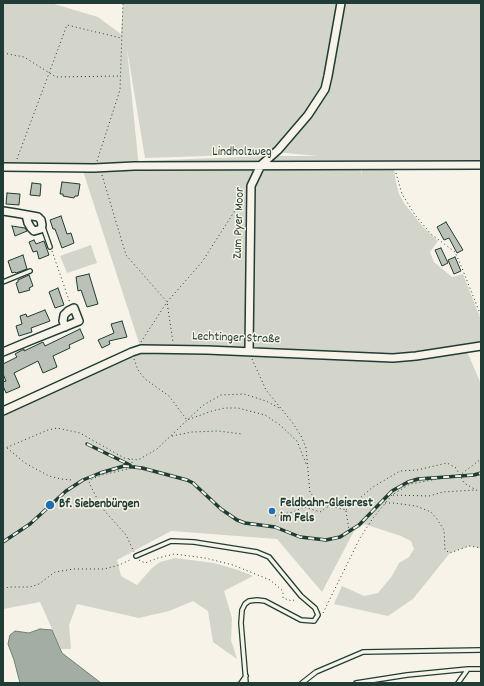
<!DOCTYPE html>
<html>
<head>
<meta charset="utf-8">
<style>
  body { margin:0 }
  #map { position:relative; width:484px; height:686px; overflow:hidden; background:#f7f3e8; font-family:Dekko,sans-serif }
  canvas { display:block }
  .frame { position:absolute; inset:0; border:4px solid #1f3d34; pointer-events:none }
</style>
</head>
<body>
<div id="map">
<canvas width="484" height="686"></canvas>
<div class="frame"></div>
</div>
<script>
const ctx = document.querySelector('canvas').getContext('2d');
ctx.lineJoin = 'round';
function paint(path, color) { ctx.fillStyle = color; ctx.fill(path, 'evenodd'); }
const shape = rows => new Path2D(rows.map(r => 'M' + r).join(''));
function strokePath(path, color, width, dash) { ctx.strokeStyle = color; ctx.lineWidth = width; ctx.lineCap = dash ? 'butt' : 'round'; ctx.setLineDash(dash || []); ctx.stroke(path); }
function write(font, color, halo, rows, align = 'center') {
  ctx.font = font + ' Dekko,sans-serif'; ctx.lineWidth = 3; ctx.setLineDash([]); ctx.textBaseline = 'middle'; ctx.strokeStyle = halo; ctx.fillStyle = color; for (const [text, x, y, turn = 0] of rows) {
    ctx.save(); ctx.translate(x, y); ctx.rotate((+turn || 0) * Math.PI / 180); ctx.textAlign = isNaN(turn) ? turn : align; if (halo) ctx.strokeText(text, 0, 0); ctx.fillText(text, 0, 0); ctx.restore();
  }
}
paint(shape([
  [3,3,51,3,98,17,121,34,123,3,481,3,481,162,294,161,143,163,143,161,265,156,318,156,275,152,269,154,145,158,127,49,139,168,361,168,361,175,362,169,394,169,396,182,399,194,404,203,423,227,438,241,430,252,434,262,452,277,463,274,481,320,481,346,466,349,481,384,481,548,469,546,450,553,413,599,388,616,334,604,342,586,364,596,378,593,392,576,399,563,409,557,414,549,411,541,401,536,364,524,354,531,322,592,277,539,171,531,117,560,121,576,137,585,152,568,160,562,175,558,214,563,238,570,253,576,224,591,232,618,231,640,237,659,213,642,208,611,193,601,169,611,139,618,77,604,69,625,71,649,61,649,40,602,3,609,3,411,141,349,82,168,3,167],
  [91,245,97,263,67,273,60,256]
]), '#d3d5ca');
const water = shape([
  [40,629,52,630,62,653,101,683,20,683,14,660,8,644,10,635,15,631,29,633,40,629]
]);
paint(water, '#a4ada3');
strokePath(water, '#6f8077', 1);
const building = shape([
  [62,182,80,184,78,196,75,196,74,198,63,196,63,194,60,194,62,182],
  [32,183,41,184,40,196,30,195,32,183],
  [7,193,20,194,19,205,6,204,7,193],
  [61,216,67,234,71,233,74,243,62,248,55,229,53,229,50,220,61,216],
  [446,222,463,250,457,253,449,238,444,240,437,227,446,222],
  [12,226,25,228,27,231,15,236,12,226],
  [34,240,36,244,44,241,49,255,39,259,37,251,33,252,29,242,34,240],
  [441,248,448,263,442,266,435,250,441,248],
  [23,255,27,269,16,273,15,272,12,273,8,261,23,255],
  [455,257,461,271,454,274,448,260,455,257],
  [89,274,98,304,87,307,81,290,78,291,76,277,89,274],
  [29,275,33,286,29,288,30,290,19,293,16,283,18,282,18,280,29,275],
  [58,288,64,305,55,308,49,292,58,288],
  [45,310,50,321,31,328,32,332,19,336,16,326,22,324,20,316,26,314,27,317,45,310],
  [122,321,127,337,109,341,110,344,102,348,98,340,114,333,111,324,122,321],
  [80,329,84,338,69,345,70,348,53,356,57,367,43,373,38,361,14,373,20,387,6,393,3,386,3,382,6,381,3,374,3,364,17,357,15,354,24,349,24,351,43,342,45,346,80,329]
]);
paint(building, '#bbc1b6');
strokePath(building, '#1f3d34', 1);
const lane = shape([
  [43,227,50,247],
  [3,282,30,271],
  [136,556,171,541,194,542,257,552,269,557,301,596,315,608,318,615,314,621,301,620,265,601,257,600,249,601,245,604,242,610,241,623,246,683],
  [241,683,246,676],
  [302,683,316,672,363,652,481,650],
  [356,683,407,675,468,669],
  [458,683,468,669,481,669]
]);
const street = shape([
  [3,167,94,168,134,166,481,165],
  [3,211,16,213,38,217,41,220,42,225,41,229,34,231,31,228,28,223,26,215],
  [249,351,251,186,261,165,278,150,308,115,325,89,328,76,341,3],
  [3,352,27,342,79,321,74,308,68,311,64,315,63,321,65,327],
  [3,411,132,352,141,349,207,350,393,358,416,356,481,346]
]);
strokePath(lane, '#1f3d34', 6);
strokePath(street, '#1f3d34', 10);
strokePath(shape([
  [3,53,24,57,56,77,120,76],
  [17,159,67,25,121,38],
  [97,161,120,90,123,3],
  [396,173,402,194,415,215,431,234,455,252,462,268,481,316],
  [102,175,126,255,167,302,173,342],
  [52,251,70,303],
  [141,342,167,302,202,262,243,198],
  [134,359,138,370,145,379,169,396,187,420,212,411,225,408,238,408,265,415,280,425,297,441,307,466],
  [252,359,266,390,292,422,301,436,306,448,310,493,320,501,330,506,346,510],
  [172,436,192,432,218,431,242,434],
  [7,448,25,463,49,476,61,479,72,480],
  [3,449,48,430,57,428,80,433,124,458,138,460,157,449,202,406,221,395,244,394,266,401,281,409],
  [129,459,136,467,102,475,92,479,89,483,102,508,126,535,134,552],
  [393,495,429,496,443,492,475,490],
  [385,503,393,503,416,506,431,512,437,519,444,530,445,550,450,553,469,546,481,548],
  [305,507,320,512,329,506],
  [346,510,373,487,400,471,417,470,447,463,456,468,464,483,476,490,481,491],
  [346,511,349,530],
  [275,516,293,512,304,507,314,497],
  [139,560,145,563,158,558,174,554,205,558,233,565,270,580,283,591,283,598,292,601,296,599],
  [3,589,9,587,30,587,39,584,55,572,74,569,104,569,119,565,132,559],
  [323,613,360,538,373,518,392,495,410,484,460,475,481,459]
]), '#1f3d34', 1, [1, 3]);
strokePath(lane, '#f7f3e8', 3.5);
strokePath(street, '#f7f3e8', 7);
const rail = shape([
  [87,444,130,465],
  [3,542,30,524,66,491,83,480,100,473,124,466,142,468,187,480,193,483,221,509,237,520,245,523,275,527,300,537,326,540,340,537,359,525,392,491,408,482,418,479,474,475,481,473]
]);
strokePath(rail, '#1f3d34', 3.5);
strokePath(rail, '#f7f3e8', 2, [6]);
for (const [x, y, r, color] of [
  [50,505,5,"#1f6fb2"],
  [272,511,4,"#1f6fb2"]
]) { const dot = new Path2D(); dot.arc(x, y, r, 0, 2 * Math.PI); ctx.fillStyle = color; ctx.fill(dot); strokePath(dot, '#f7f3e8', 1.5); }
write('13px', '#1f3d34', '#f7f3e8', [
  ["Lindholzweg",242,153],
  ["Zum Pyer Moor",240,223,-88],
  ["Lechtinger Straße",236,339,2]
]);
write('bold 13px', '#1f3d34', '#f7f3e8', [
  ["Feldbahn-Gleisrest",280,504],
  ["im Fels",280,519],
  ["Bf. Siebenbürgen",59,505]
], 'left');
</script>
</body>
</html>
